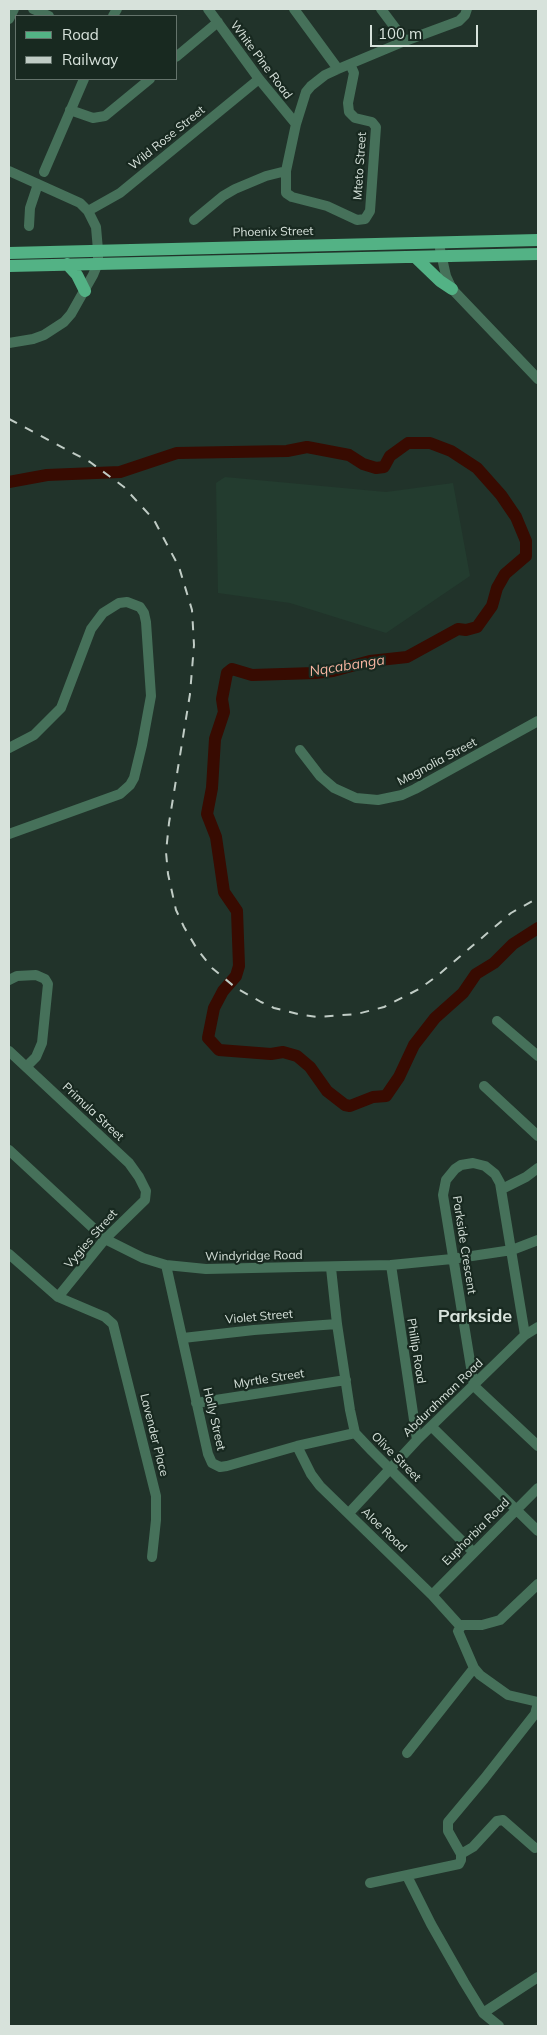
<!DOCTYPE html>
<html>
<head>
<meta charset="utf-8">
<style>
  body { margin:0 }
  #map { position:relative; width:547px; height:2035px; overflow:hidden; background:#21332a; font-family:Mulish,sans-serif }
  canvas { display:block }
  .frame { position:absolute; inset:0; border:10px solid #d7e2db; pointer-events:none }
  .legend { position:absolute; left:15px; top:15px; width:162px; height:65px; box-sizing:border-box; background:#182920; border:1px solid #64736b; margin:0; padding:6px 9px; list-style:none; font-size:15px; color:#d7e2db }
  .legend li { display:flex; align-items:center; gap:10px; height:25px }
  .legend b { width:25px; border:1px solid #64736b }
  .scale { position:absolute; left:370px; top:25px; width:108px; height:22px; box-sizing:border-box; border:2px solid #d7e2db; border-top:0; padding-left:6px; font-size:15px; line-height:18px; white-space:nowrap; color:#d7e2db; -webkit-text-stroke:4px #182920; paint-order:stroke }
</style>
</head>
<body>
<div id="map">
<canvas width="547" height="2035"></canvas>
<div class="frame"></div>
<ul class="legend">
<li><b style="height:6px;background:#53b285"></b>Road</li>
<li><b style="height:6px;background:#c0ccc5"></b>Railway</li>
</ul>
<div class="scale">100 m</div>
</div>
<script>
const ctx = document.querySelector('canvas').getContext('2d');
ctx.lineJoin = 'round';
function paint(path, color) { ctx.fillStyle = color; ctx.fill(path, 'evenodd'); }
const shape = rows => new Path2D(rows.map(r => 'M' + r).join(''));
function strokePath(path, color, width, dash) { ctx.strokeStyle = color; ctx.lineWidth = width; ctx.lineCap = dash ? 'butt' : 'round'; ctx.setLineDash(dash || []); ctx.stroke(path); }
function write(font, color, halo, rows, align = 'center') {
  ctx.font = font + ' Mulish,sans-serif'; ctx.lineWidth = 4.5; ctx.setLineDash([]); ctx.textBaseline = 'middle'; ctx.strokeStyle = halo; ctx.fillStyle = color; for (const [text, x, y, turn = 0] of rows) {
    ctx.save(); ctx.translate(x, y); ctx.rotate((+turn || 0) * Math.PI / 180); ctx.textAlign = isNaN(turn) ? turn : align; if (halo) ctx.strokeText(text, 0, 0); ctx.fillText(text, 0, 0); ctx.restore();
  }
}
paint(shape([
  [225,477,386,492,453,483,470,576,386,633,290,603,218,593,216,483]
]), '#233c2f');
strokePath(shape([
  [9,482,47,475,120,472,177,453,287,451,307,447,349,455,363,464,376,468,384,467,390,456,408,443,430,443,451,451,477,468,501,495,516,517,526,541,526,556,505,574,497,588,492,606,477,627,466,630,458,629,407,657,370,661,333,671,315,673,252,675,232,669,227,673,222,699,224,712,215,739,212,788,207,814,216,837,224,892,237,911,239,966,236,976,223,991,214,1008,208,1038,219,1050,271,1054,283,1052,297,1056,310,1067,327,1091,345,1105,350,1106,373,1097,386,1096,399,1077,414,1045,435,1018,463,993,476,974,494,963,513,944,538,928]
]), '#380b01', 12);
strokePath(shape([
  [33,9,49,16],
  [208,9,259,79,296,124],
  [294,9,338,69],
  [381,9,405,41],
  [113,16,117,9],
  [9,19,14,9],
  [176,57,218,22],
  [350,64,354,73,348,103,349,112,355,118,372,122,376,127,370,211,365,219,357,220,327,206,292,197,286,193,286,171,296,124,306,92,311,86,325,75,338,69,405,41,459,21,465,15,467,9],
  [70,110,93,118,105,116,150,79],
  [9,171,80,203,88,211,96,227,98,250,98,263,93,275,71,314,64,322,44,335,33,339,9,343],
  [44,172,84,79],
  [88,211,120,193,259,79],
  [194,220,223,196,235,189,266,176,286,171],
  [29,226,30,208,38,184],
  [440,249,446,276,452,289,538,379],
  [9,748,34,735,61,708,91,629,103,613,119,603,127,602,140,607,144,613,146,622,151,696,142,745,134,778,130,785,120,794,9,834],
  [300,750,320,776,334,788,356,798,378,800,402,795,415,789,538,721],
  [9,980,17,976,36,975,45,979,48,984,42,1043,36,1057,27,1066],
  [497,1021,538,1056],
  [9,1051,129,1163,139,1177,146,1191,145,1200,105,1239,58,1297],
  [484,1086,538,1136],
  [9,1150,105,1239,143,1258,166,1265,206,1269,391,1265,452,1259,512,1250,538,1240],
  [502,1189,526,1177,538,1168],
  [9,1254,58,1297,105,1317,113,1324,156,1496,156,1520,152,1557],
  [166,1265,208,1454,212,1463,220,1467,227,1466,297,1446,355,1433],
  [391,1265,417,1440],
  [331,1268,337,1324,350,1410,355,1433,372,1451,473,1552],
  [525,1335,500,1183,495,1174,485,1166,473,1163,461,1165,455,1169,446,1180,443,1195,474,1386,538,1446],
  [183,1338,254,1330,337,1324],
  [196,1403,346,1380],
  [432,1427,538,1531],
  [297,1446,311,1474,320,1486,432,1595,460,1626],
  [349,1513,417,1440,525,1335,538,1327],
  [538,1584,500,1620,482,1625,462,1625,458,1631,474,1668,480,1675,508,1695,538,1702],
  [432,1595,538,1488],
  [407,1753,474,1668],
  [461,1854,473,1847,497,1821,503,1820,535,1848],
  [407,1876,431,1924,464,1982,483,2013,499,2026],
  [370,1883,459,1864,461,1860,461,1854,448,1831,448,1822,484,1779,535,1714,538,1703],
  [483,2013,538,1977]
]), '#46715a', 10);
strokePath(shape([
  [9,253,538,240],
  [415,257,440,281,452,289],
  [67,264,77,275,85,291],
  [9,266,538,254]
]), '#53b285', 12);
strokePath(shape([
  [9,419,90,462,124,487,154,520,179,567,192,610,194,645,190,694,169,823,166,852,168,874,176,910,184,927,197,949,212,968,236,988,261,1002,274,1008,302,1015,318,1017,357,1014,384,1007,419,989,437,976,511,913,538,898]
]), '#c0ccc5', 2, [9, 9]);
write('12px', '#d7e2db', '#182920', [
  ["White Pine Road",261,60,53],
  ["Wild Rose Street",167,138,-39],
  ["Mteto Street",360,166,-86],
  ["Phoenix Street",273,232,-1],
  ["Magnolia Street",437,762,-28],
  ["Primula Street",93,1112,43],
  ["Vygies Street",91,1239,-49],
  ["Parkside Crescent",464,1245,81],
  ["Windyridge Road",254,1256,-1],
  ["Violet Street",259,1317,-5],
  ["Phillip Road",416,1351,81],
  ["Myrtle Street",269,1379,-9],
  ["Abdurahman Road",443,1398,-44],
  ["Holly Street",214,1419,77],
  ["Lavender Place",154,1435,76],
  ["Olive Street",396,1457,45],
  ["Aloe Road",384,1530,44],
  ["Euphorbia Road",476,1532,-45]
]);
write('italic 14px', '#f9b6a2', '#182920', [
  ["Nqcabanga",347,666,-9]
]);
write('bold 18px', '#d7e2db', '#182920', [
  ["Parkside",475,1317]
]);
</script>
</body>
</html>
